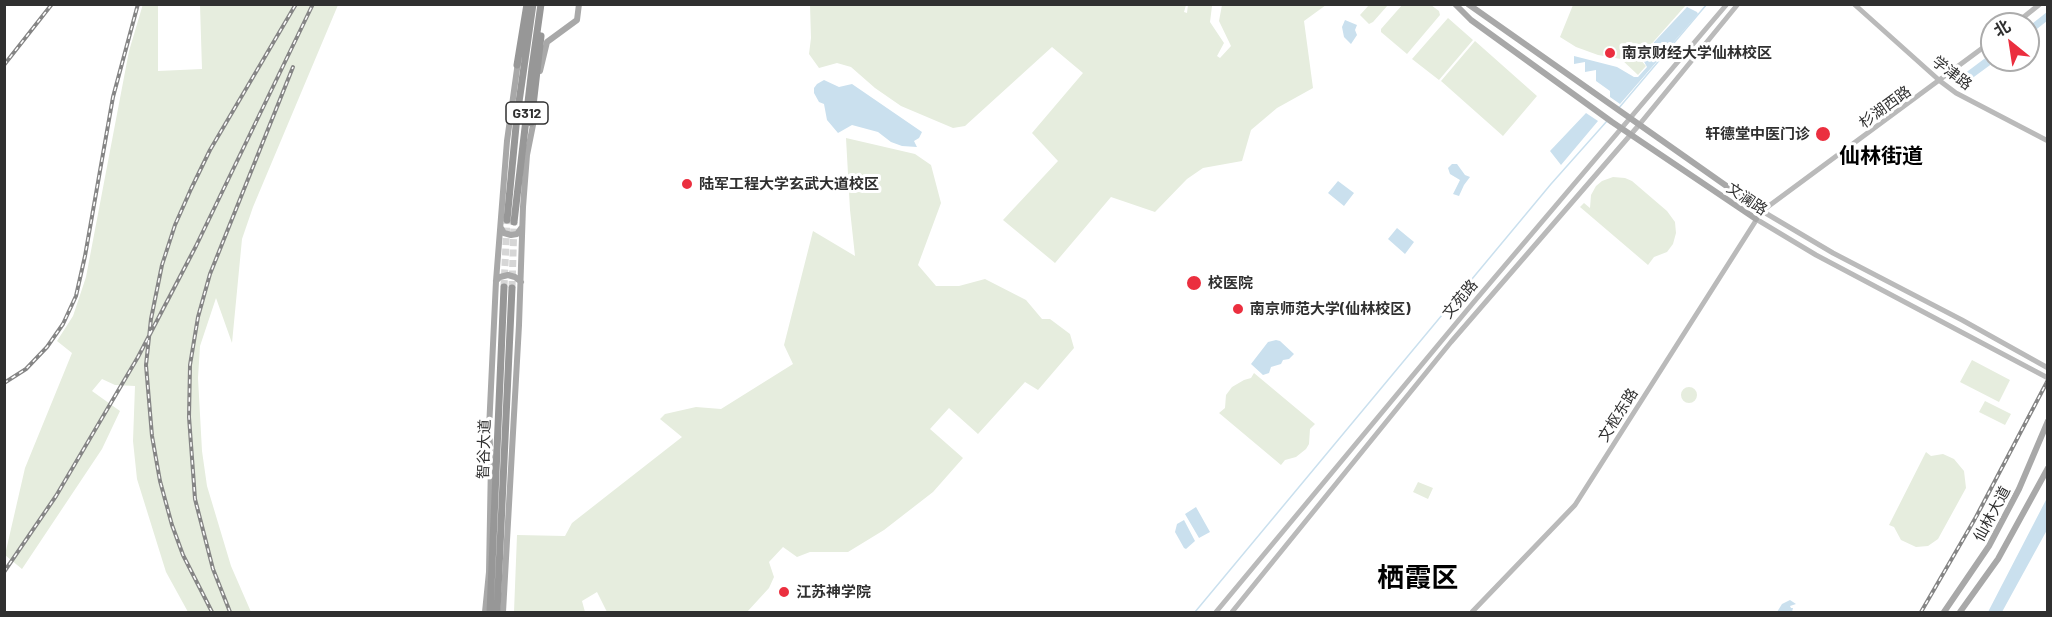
<!DOCTYPE html>
<html>
<head>
<meta charset="utf-8">
<style>
  body { margin:0 }
  #map { position:relative; width:2052px; height:617px; overflow:hidden; background:#fff; font-family:Barlow,"Noto Sans SC",sans-serif }
  canvas { display:block }
  .frame { position:absolute; inset:0; border:6px solid #303030; pointer-events:none }
  .north { position:absolute; left:1980px; top:12px; width:60px; height:60px; box-sizing:border-box; background:#fff; border:2px solid #acacac; border-radius:50%; rotate:330deg; font-size:16px; font-weight:700; line-height:24px; text-align:center; color:#303030 }
  .north::after { content:''; display:block; margin:auto; width:21px; height:27px; background:#eb2f3f; clip-path:polygon(50% 0,100% 100%,50% 72%,0 100%) }
</style>
</head>
<body>
<div id="map">
<canvas width="2052" height="617"></canvas>
<div class="frame"></div>
<div class="north">北</div>
</div>
<script>
const ctx = document.querySelector('canvas').getContext('2d');
ctx.lineJoin = 'round';
function paint(path, color) { ctx.fillStyle = color; ctx.fill(path, 'evenodd'); }
const shape = rows => new Path2D(rows.map(r => 'M' + r).join(''));
function strokePath(path, color, width, dash) { ctx.strokeStyle = color; ctx.lineWidth = width; ctx.lineCap = dash ? 'butt' : 'round'; ctx.setLineDash(dash || []); ctx.stroke(path); }
function write(font, color, halo, rows, align = 'center') {
  ctx.font = font + ' Barlow,"Noto Sans SC",sans-serif'; ctx.lineWidth = 6; ctx.setLineDash([]); ctx.textBaseline = 'middle'; ctx.strokeStyle = halo; ctx.fillStyle = color; for (const [text, x, y, turn = 0] of rows) {
    ctx.save(); ctx.translate(x, y); ctx.rotate((+turn || 0) * Math.PI / 180); ctx.textAlign = isNaN(turn) ? turn : align; if (halo) ctx.strokeText(text, 0, 0); ctx.fillText(text, 0, 0); ctx.restore();
  }
}
paint(shape([
  [143,4,158,5,158,71,202,69,200,5,338,5,253,207,242,239,232,343,216,298,200,346,198,378,202,451,207,486,231,566,251,612,188,612,166,572,137,479,133,441,135,386,115,385,102,379,92,391,120,411,102,449,22,569,5,555,25,468,72,353,57,341,73,316,86,277,129,51],
  [1403,4,1431,5,1439,11,1440,15,1407,54,1381,32,1381,29],
  [1186,5,1184,12,1187,13,1188,5,1214,5,1212,6,1210,22,1224,43,1217,56,1220,58,1231,46,1219,21,1222,5,1326,5,1304,21,1313,88,1277,108,1251,130,1242,161,1203,168,1187,179,1155,212,1111,197,1055,263,1003,220,1058,161,1032,133,1083,73,1052,47,965,126,953,128,901,106,875,88,851,67,837,63,819,68,809,54,811,38,810,5],
  [1369,5,1388,5,1373,22,1369,24,1360,15],
  [1573,5,1573,4,1686,5,1639,58,1646,66,1638,75,1621,59,1598,55,1576,47,1560,37],
  [1448,18,1473,40,1439,80,1412,59],
  [1475,41,1537,96,1503,136,1441,81],
  [846,138,915,154,931,165,941,203,918,265,936,286,959,286,985,279,1026,300,1042,319,1050,319,1070,334,1074,348,1038,390,1025,382,978,434,949,408,930,429,963,458,933,492,884,530,848,552,810,552,797,557,783,547,769,562,774,577,769,588,747,612,607,612,597,592,582,601,585,612,514,612,517,535,565,536,572,523,682,437,660,419,665,414,696,407,721,409,793,364,784,345,813,231,855,256,850,210],
  [1613,177,1625,178,1632,181,1667,211,1675,222,1676,233,1673,244,1667,252,1654,257,1648,265,1580,207,1584,203,1590,208,1591,195,1596,186,1602,181],
  [1972,360,2010,380,1999,402,1960,382],
  [1254,373,1315,424,1310,429,1309,444,1306,449,1296,457,1285,460,1281,465,1219,413,1225,408,1226,395,1232,387,1244,380,1251,378],
  '1681 395a8 8 0 1 1 16 0a8 8 0 1 1-16 0Z',
  [1985,401,2011,414,2005,425,1979,412],
  [1926,452,1931,456,1943,454,1954,459,1964,471,1966,488,1938,539,1928,546,1916,547,1901,540,1894,527,1889,525],
  [1418,482,1433,488,1428,499,1413,492]
]), '#e6edde');
paint(shape([
  [1687,7,1697,12,1698,14,1620,104,1610,97,1610,91,1596,81,1596,70,1585,72,1585,62,1574,64,1574,56,1617,67,1634,77,1638,77,1647,67,1642,58,1643,54],
  [2047,12,2047,21,2028,36,2028,27],
  [1345,20,1357,25,1355,30,1357,35,1351,44,1344,37,1342,27],
  [1992,53,1992,60,1997,60,1967,82,1963,82,1960,78,1964,74],
  [824,80,839,87,852,84,922,132,919,138,914,141,917,147,902,146,891,142,878,132,852,125,838,133,827,120,824,104,819,102,814,93,814,88,817,84],
  [1586,113,1598,121,1561,165,1550,151],
  [1452,164,1457,164,1465,175,1470,177,1464,185,1459,196,1453,194,1460,180,1450,174,1448,168],
  [1338,181,1354,193,1344,206,1328,193],
  [1397,228,1414,242,1405,254,1388,239],
  [1276,340,1280,341,1294,354,1289,359,1283,360,1281,364,1271,367,1269,373,1263,375,1251,364,1268,342],
  [2047,498,2047,530,2002,612,1988,612],
  [1196,507,1210,532,1199,538,1185,514],
  [1184,520,1195,541,1186,549,1184,548,1175,532,1177,524],
  [1790,600,1796,604,1790,606,1791,608,1793,608,1792,612,1777,612,1782,604]
]), '#cae0ee');
strokePath(shape([
  [1618,109,1707,4],
  [1195,612,1551,184,1607,121]
]), '#cae0ee', 1.5);
strokePath(shape([
  [504,287,507,220],
  [512,288,514,222]
]), '#d6d6d6', 7, [7, 3.5]);
strokePath(shape([
  [1854,4,1940,81,1956,93,2048,141],
  [2015,24,2040,4],
  [1762,211,1833,253,1962,320,2048,368],
  [1756,219,1816,255,2048,378],
  [1216,612,1473,303,1727,4],
  [1232,612,1451,342,1639,125,1738,4],
  [1472,612,1575,505,1762,211,1992,41]
]), '#bababa', 5);
strokePath(shape([
  [1455,4,1471,20,1612,122,1756,219],
  [1468,4,1762,211],
  [540,71,547,42,577,20,579,4],
  [501,228,504,233,511,235,517,234,522,227],
  [496,281,500,277,508,275,515,277,521,282],
  [485,612,489,572,491,461,489,429,496,281,507,141,518,62],
  [503,612,519,325,523,207,527,155,534,120],
  [1944,612,1989,546,2019,489,2048,421],
  [1960,612,1998,559,2048,468]
]), '#a8a8a8', 6);
strokePath(shape([
  [517,65,527,4],
  [531,123,541,36],
  [507,220,517,116,533,4],
  [514,222,532,68,541,4],
  [490,612,504,287],
  [497,612,512,288]
]), '#979797', 7);
const rail = shape([
  [4,65,52,4],
  [4,383,26,369,47,347,63,324,76,296,85,256,113,97,138,4],
  [4,572,56,496,138,357,196,246,313,4],
  [212,612,183,555,172,525,160,481,152,436,146,365,151,319,162,265,175,225,191,189,210,150,296,4],
  [230,612,213,569,195,499,189,417,190,365,198,317,210,274,293,67],
  [1921,612,1976,517,2048,380]
]);
strokePath(rail, '#858585', 4);
strokePath(rail, '#fff', 1.5, [4.5]);
for (const [x, y, r, color] of [
  [1610,53,6,"#eb2f3f"],
  [1823,134,8,"#eb2f3f"],
  [687,184,6,"#eb2f3f"],
  [1194,283,8,"#eb2f3f"],
  [1238,309,6,"#eb2f3f"],
  [784,592,6,"#eb2f3f"]
]) { const dot = new Path2D(); dot.arc(x, y, r, 0, 2 * Math.PI); ctx.fillStyle = color; ctx.fill(dot); strokePath(dot, '#fff', 2); }
for (const [x, y, w] of [
  [527,113,42]
]) { const box = new Path2D(); box.roundRect(x - w / 2, y - 11, w, 22, 4.5); ctx.fillStyle = '#fff'; ctx.fill(box); strokePath(box, '#303030', 1.5); }
write('bold 14px', '#303030', null, [
  ["G312",527,113]
]);
write('bold 15px', '#303030', '#fff', [
  ["南京财经大学仙林校区",1622,53],
  ["轩德堂中医门诊",1810,134,"right"],
  ["陆军工程大学玄武大道校区",699,184],
  ["校医院",1208,283],
  ["南京师范大学(仙林校区)",1250,309],
  ["江苏神学院",796,592]
], 'left');
write('15px', '#303030', '#fff', [
  ["学津路",1952,73,37],
  ["杉湖西路",1885,107,-36],
  ["文澜路",1747,199,34],
  ["文苑路",1460,299,-50],
  ["文枢东路",1618,415,-58],
  ["智谷大道",484,449,-88],
  ["仙林大道",1992,514,-62]
]);
write('bold 21px', '#000', '#fff', [
  ["仙林街道",1881,156]
]);
write('bold 27px', '#000', '#fff', [
  ["栖霞区",1418,578]
]);
</script>
</body>
</html>
